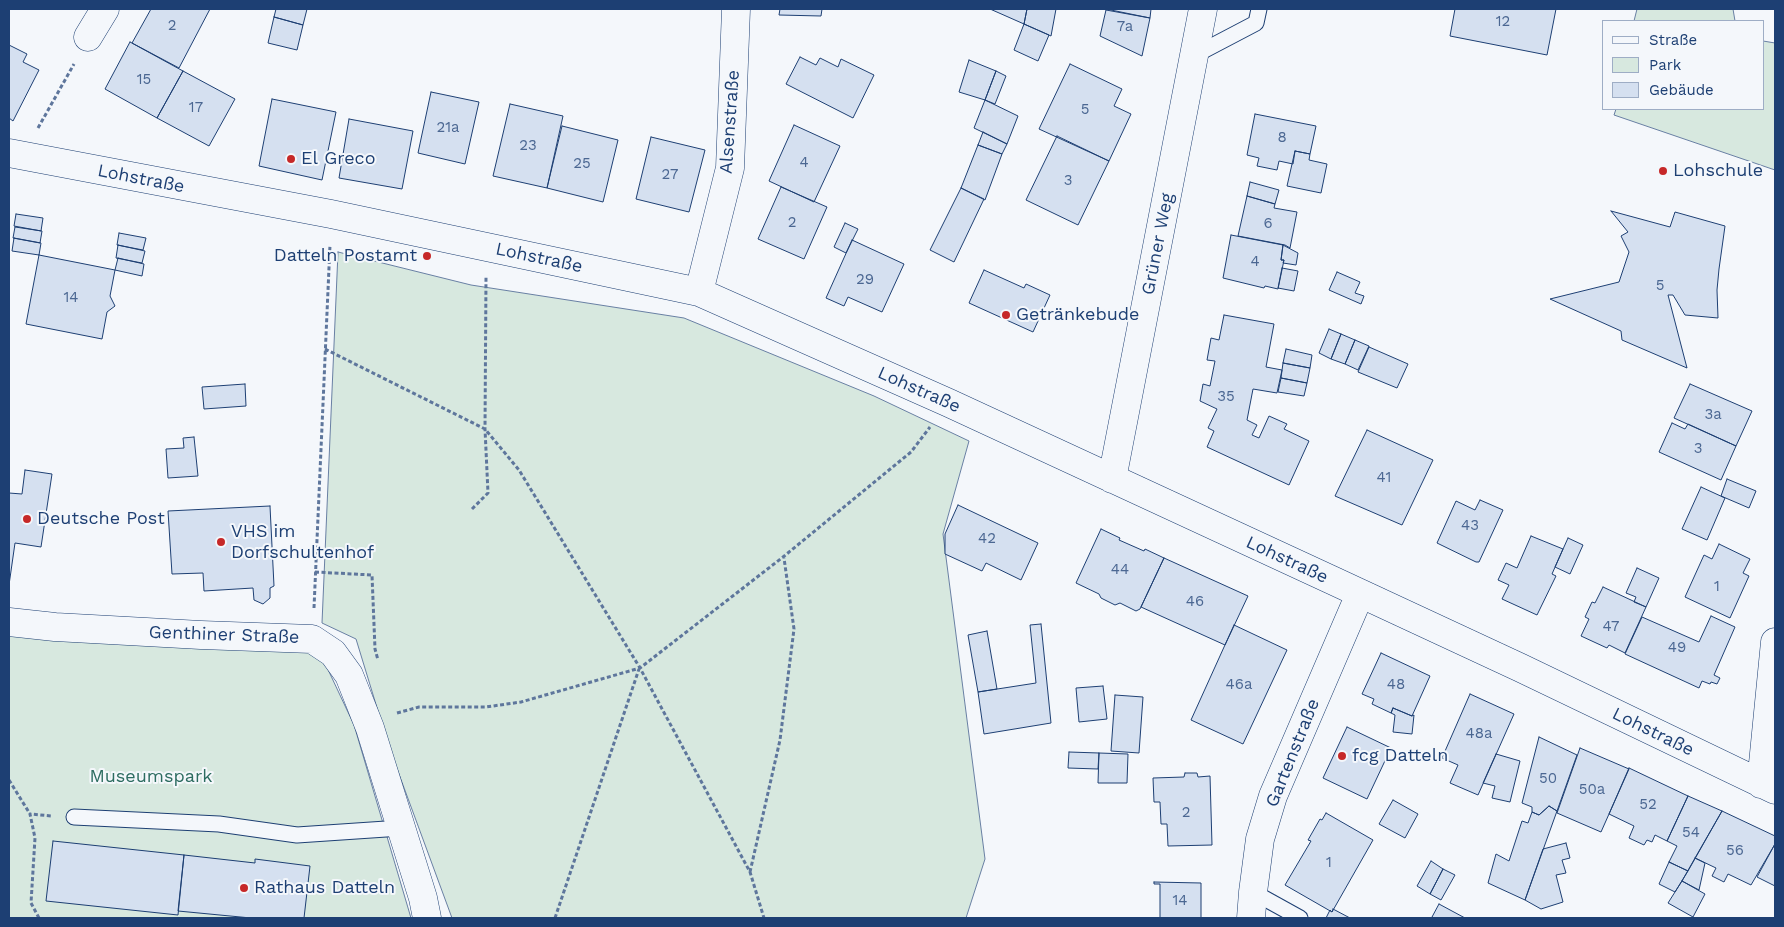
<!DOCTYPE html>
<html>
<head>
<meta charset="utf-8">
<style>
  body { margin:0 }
  #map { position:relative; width:1784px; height:927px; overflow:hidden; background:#f4f7fb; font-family:"Work Sans",sans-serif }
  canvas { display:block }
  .frame { position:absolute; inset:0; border:10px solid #1d3f73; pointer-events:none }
  .legend { position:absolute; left:1602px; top:20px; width:162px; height:90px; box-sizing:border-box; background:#f4f7fb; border:1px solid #9eadc5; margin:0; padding:6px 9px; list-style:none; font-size:15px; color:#1d3f73 }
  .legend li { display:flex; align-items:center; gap:10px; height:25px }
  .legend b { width:25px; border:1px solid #9eadc5 }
</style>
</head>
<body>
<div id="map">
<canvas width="1784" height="927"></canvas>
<div class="frame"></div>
<ul class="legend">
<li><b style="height:6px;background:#f4f7fb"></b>Straße</li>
<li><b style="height:14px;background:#d7e8df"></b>Park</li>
<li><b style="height:14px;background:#d5e0f0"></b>Gebäude</li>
</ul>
</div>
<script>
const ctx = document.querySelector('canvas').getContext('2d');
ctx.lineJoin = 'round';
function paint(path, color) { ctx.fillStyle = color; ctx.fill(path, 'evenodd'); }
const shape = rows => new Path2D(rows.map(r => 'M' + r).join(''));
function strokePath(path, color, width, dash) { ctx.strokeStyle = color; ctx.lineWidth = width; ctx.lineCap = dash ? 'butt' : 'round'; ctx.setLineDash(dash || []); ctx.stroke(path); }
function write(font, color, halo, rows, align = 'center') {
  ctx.font = font + ' "Work Sans",sans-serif'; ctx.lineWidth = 4; ctx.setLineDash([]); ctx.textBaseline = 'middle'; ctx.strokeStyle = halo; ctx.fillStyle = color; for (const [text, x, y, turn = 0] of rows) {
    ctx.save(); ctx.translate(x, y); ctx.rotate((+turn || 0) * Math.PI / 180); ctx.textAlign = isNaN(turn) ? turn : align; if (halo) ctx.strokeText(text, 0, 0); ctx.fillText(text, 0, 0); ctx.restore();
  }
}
const green = shape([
  [1637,9,1733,9,1735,21,1634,21,1637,9],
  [1763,41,1775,43,1775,170,1614,115,1616,109,1763,109,1763,41],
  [338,252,471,285,684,318,874,396,969,441,943,534,985,859,966,918,452,918,389,747,356,639,322,623,338,252],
  [9,633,299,641,324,661,354,725,411,918,9,918,9,633]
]);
paint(green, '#d7e8df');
strokePath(green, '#687fa3', 1);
const building = shape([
  [151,9,210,9,179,68,132,43,151,9],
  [276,9,307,9,303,25,274,17,276,9],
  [780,9,822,9,821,16,779,15,780,9],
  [990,9,1027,9,1024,24,990,9],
  [1027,9,1056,9,1051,36,1024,24,1027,9],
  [1106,9,1151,9,1150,18,1106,9],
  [1455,9,1556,9,1547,55,1450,36,1455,9],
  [1106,10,1150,18,1142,56,1100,36,1106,10],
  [274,17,303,25,297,50,268,43,274,17],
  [1024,24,1049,35,1038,61,1014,50,1024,24],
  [130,42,183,71,157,118,105,89,130,42],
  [9,45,27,54,23,62,39,70,13,121,9,118,9,45],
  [800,57,816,65,820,58,838,67,841,59,874,75,853,118,786,84,800,57],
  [969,60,996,71,985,100,959,92,969,60],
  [1070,64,1122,89,1114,106,1131,114,1109,161,1039,129,1070,64],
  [183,71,235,99,209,146,157,118,183,71],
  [996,71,1006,76,995,104,985,100,996,71],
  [431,92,479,102,465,164,418,153,431,92],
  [272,99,336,112,322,180,259,166,272,99],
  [985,100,1018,116,1007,144,974,128,985,100],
  [510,104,563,116,547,188,493,176,510,104],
  [1255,114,1316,126,1310,154,1295,151,1293,164,1279,161,1277,170,1257,166,1259,158,1247,155,1255,114],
  [349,119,413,131,402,189,339,178,349,119],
  [794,125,840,146,814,202,769,181,794,125],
  [562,126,618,140,603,202,547,188,562,126],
  [983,132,1007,144,1002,154,978,145,983,132],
  [1057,136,1109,161,1078,225,1026,200,1057,136],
  [651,137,705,150,689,212,636,199,651,137],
  [978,145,1002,154,985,200,961,188,978,145],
  [1295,151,1310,154,1309,160,1327,164,1321,193,1287,186,1295,151],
  [1250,182,1279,190,1275,204,1247,196,1250,182],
  [781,187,827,207,804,259,758,239,781,187],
  [961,188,984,199,954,262,930,250,961,188],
  [1247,196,1275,204,1274,208,1297,212,1290,248,1285,245,1238,236,1247,196],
  [1611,211,1670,227,1675,212,1725,226,1719,269,1717,290,1718,318,1685,315,1673,295,1668,295,1687,368,1622,340,1621,331,1550,299,1619,282,1629,252,1621,236,1628,232,1611,211],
  [16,214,43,218,41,231,14,226,16,214],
  [845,223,858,229,846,253,834,247,845,223],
  [15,227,42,231,40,243,13,238,15,227],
  [119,233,146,238,143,250,117,245,119,233],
  [1231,235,1283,245,1281,260,1284,260,1278,289,1265,286,1264,288,1223,278,1231,235],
  [14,238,41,243,39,255,12,251,14,238],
  [852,240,904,264,882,312,848,297,844,306,826,298,852,240],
  [118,245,145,251,142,263,116,258,118,245],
  [1283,245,1298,253,1296,265,1283,263,1284,260,1281,260,1283,245],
  [39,255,115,270,110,296,115,306,107,312,102,339,26,324,39,255],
  [118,258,144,264,142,276,115,270,118,258],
  [1282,268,1298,271,1294,291,1278,288,1282,268],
  [984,270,1024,288,1026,284,1050,295,1033,332,969,303,984,270],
  [1337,272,1360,282,1355,293,1364,296,1361,304,1329,290,1337,272],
  [1224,315,1274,324,1266,367,1282,370,1277,393,1253,389,1247,420,1257,425,1252,435,1259,438,1269,416,1287,424,1284,429,1309,441,1289,485,1207,447,1214,431,1208,428,1217,409,1200,401,1203,384,1210,386,1215,361,1207,360,1211,338,1219,340,1224,315],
  [1329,329,1341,334,1331,359,1319,353,1329,329],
  [1341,334,1355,340,1345,364,1331,359,1341,334],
  [1355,340,1369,346,1358,370,1345,364,1355,340],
  [1369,347,1408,364,1397,388,1358,372,1369,347],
  [1286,349,1312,355,1310,368,1283,363,1286,349],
  [1283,363,1310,368,1307,383,1281,378,1283,363],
  [1281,378,1307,383,1304,396,1278,392,1281,378],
  [245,384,246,406,204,409,202,387,245,384],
  [1690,384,1752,411,1736,446,1674,418,1690,384],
  [1672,423,1685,429,1688,424,1736,446,1721,480,1659,452,1672,423],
  [1367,430,1433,460,1402,525,1335,496,1367,430],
  [194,437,198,476,168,478,166,449,184,448,183,438,194,437],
  [25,470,52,474,41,547,15,543,9,585,9,493,22,494,25,470],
  [1727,479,1756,491,1749,508,1721,496,1727,479],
  [1701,487,1725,498,1707,540,1682,529,1701,487],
  [1480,500,1503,510,1479,562,1476,562,1437,543,1456,501,1475,510,1480,500],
  [958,505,1038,543,1021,580,986,563,982,571,945,554,945,534,958,505],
  [270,506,274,586,270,588,270,598,263,604,254,600,253,588,204,591,203,573,172,574,168,511,270,506],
  [1101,529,1120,538,1119,540,1144,551,1145,549,1164,558,1140,609,1136,611,1120,603,1115,605,1101,598,1099,594,1076,583,1101,529],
  [1531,536,1563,549,1552,574,1556,576,1537,615,1502,599,1509,585,1498,580,1506,563,1517,568,1531,536],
  [1568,538,1583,545,1570,574,1555,567,1568,538],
  [1719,544,1750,559,1743,573,1749,576,1730,618,1685,597,1704,555,1712,559,1719,544],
  [1164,558,1248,596,1225,645,1141,607,1164,558],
  [1637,568,1659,578,1646,607,1634,602,1636,597,1626,593,1637,568],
  [1603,587,1646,607,1625,653,1609,645,1607,648,1581,636,1589,619,1585,617,1592,602,1595,603,1603,587],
  [1711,616,1735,627,1714,675,1720,678,1717,684,1711,682,1710,684,1702,681,1699,688,1625,654,1642,617,1699,642,1711,616],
  [1041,624,1051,723,984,734,978,692,1036,683,1030,625,1041,624],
  [1234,625,1287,650,1243,744,1191,720,1234,625],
  [987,631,997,689,978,692,968,635,987,631],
  [1381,653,1430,676,1412,716,1393,708,1391,713,1372,704,1374,699,1362,694,1381,653],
  [1103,686,1107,719,1079,722,1076,688,1103,686],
  [1470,694,1514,714,1478,795,1450,783,1458,765,1442,758,1470,694],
  [1115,695,1143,697,1139,753,1111,751,1115,695],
  [1393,708,1412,716,1414,715,1412,734,1393,732,1395,715,1391,713,1393,708],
  [1347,727,1391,748,1367,799,1323,778,1347,727],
  [1539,737,1577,755,1557,811,1549,806,1539,815,1532,812,1532,807,1522,803,1539,737],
  [1580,748,1629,769,1601,832,1557,813,1580,748],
  [1069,752,1099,753,1098,769,1068,768,1069,752],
  [1099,753,1128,754,1127,783,1098,783,1099,753],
  [1496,754,1520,761,1510,802,1492,798,1495,786,1483,783,1496,754],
  [1629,768,1688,796,1667,841,1655,835,1652,842,1647,840,1644,845,1629,838,1634,826,1609,814,1629,768],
  [1185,773,1197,773,1198,777,1210,776,1212,845,1168,846,1167,824,1161,824,1160,802,1154,802,1153,778,1184,777,1185,773],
  [1688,796,1722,811,1688,871,1669,862,1677,846,1667,841,1688,796],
  [1393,800,1418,814,1405,838,1379,824,1393,800],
  [1549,806,1557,811,1525,900,1488,883,1496,854,1509,861,1522,821,1528,823,1532,812,1539,815,1549,806],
  [1722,811,1775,836,1775,844,1751,885,1728,874,1724,882,1712,876,1716,868,1695,858,1722,811],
  [1326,813,1373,840,1332,912,1285,885,1311,841,1308,840,1320,819,1322,820,1326,813],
  [53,841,184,855,178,915,46,901,53,841],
  [1566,843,1570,858,1562,860,1566,873,1556,875,1563,902,1541,909,1525,900,1543,849,1566,843],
  [1775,844,1775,886,1757,877,1775,844],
  [184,855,255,863,255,859,310,866,304,918,251,918,178,911,184,855],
  [1695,858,1705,863,1699,890,1682,881,1695,858],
  [1431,861,1443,869,1430,894,1417,886,1431,861],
  [1669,862,1688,871,1675,892,1659,884,1669,862],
  [1443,869,1455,875,1441,900,1430,894,1443,869],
  [1682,881,1705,894,1693,917,1668,903,1682,881],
  [1154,882,1201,883,1201,918,1132,918,1160,918,1160,884,1154,884,1154,882],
  [1439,904,1465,918,1435,918,1432,917,1439,904],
  [1333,909,1350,918,1326,918,1330,910,1332,912,1333,909]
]);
paint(building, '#d5e0f0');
strokePath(building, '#1d3f73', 1);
const service = shape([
  [1195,55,1256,23,1259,9],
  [74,817,219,824,297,835,401,828],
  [1253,892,1300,918]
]);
const minor = shape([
  [88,37,105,9],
  [9,153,331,214,699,292,949,403,1336,582,1521,668,1775,790],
  [699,292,730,168,736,9],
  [1112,479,1203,9],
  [9,622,55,627,201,635,312,639,333,653,349,675,370,728,423,898,427,918],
  [1761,784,1775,642],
  [1251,918,1253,892,1260,839,1273,796,1360,594]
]);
strokePath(service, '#1d3f73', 17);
strokePath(minor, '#1d3f73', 29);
strokePath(shape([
  [38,128,74,64],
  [325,349,485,429,519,470,640,668,750,872,764,918],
  [472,509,488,493,485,429,486,277],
  [315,572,372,575,375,649,378,660],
  [314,608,330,245],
  [397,713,419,707,486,707,521,702,640,668,783,557,911,452,930,427],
  [9,780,30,814],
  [750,872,780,740,794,629,784,558],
  [39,918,31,903,35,838,30,814,51,816],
  [555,918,639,669]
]), '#5e769c', 3, [4, 2.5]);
strokePath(service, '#f4f7fb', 15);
strokePath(minor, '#f4f7fb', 28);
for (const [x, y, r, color] of [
  [291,159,5,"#c62828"],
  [1663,171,5,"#c62828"],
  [427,256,5,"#c62828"],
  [1006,315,5,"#c62828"],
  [27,519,5,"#c62828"],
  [221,542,5,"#c62828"],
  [1342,756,5,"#c62828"],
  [244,888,5,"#c62828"]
]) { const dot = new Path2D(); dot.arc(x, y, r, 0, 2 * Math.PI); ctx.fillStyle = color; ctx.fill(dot); strokePath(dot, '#f4f7fb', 2); }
write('15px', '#4b6792', null, [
  ["12",1503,22],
  ["2",172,26],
  ["7a",1125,27],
  ["15",144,80],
  ["17",196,108],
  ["5",1085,110],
  ["21a",448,128],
  ["8",1282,138],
  ["23",528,146],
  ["4",804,163],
  ["25",582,164],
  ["27",670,175],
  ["3",1068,181],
  ["2",792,223],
  ["6",1268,224],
  ["4",1255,262],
  ["29",865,280],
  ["5",1660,286],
  ["14",71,298],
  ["35",1226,397],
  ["3a",1713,415],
  ["3",1698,449],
  ["41",1384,478],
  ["43",1470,526],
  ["42",987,539],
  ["44",1120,570],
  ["1",1717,587],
  ["46",1195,602],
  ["47",1611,627],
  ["49",1677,648],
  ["46a",1239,685],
  ["48",1396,685],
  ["48a",1479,734],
  ["50",1548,779],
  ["50a",1592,790],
  ["52",1648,805],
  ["2",1186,813],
  ["54",1691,833],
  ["56",1735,851],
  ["1",1329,863],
  ["14",1180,901]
]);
write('18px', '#1d3f73', '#f4f7fb', [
  ["Alsenstraße",730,122,-86],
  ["Lohstraße",141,179,11],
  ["Grüner Weg",1158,244,-79],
  ["Lohstraße",539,258,12],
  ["Lohstraße",919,390,24],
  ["Lohstraße",1287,560,25],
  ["Genthiner Straße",224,635,2],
  ["Lohstraße",1653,732,26],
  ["Gartenstraße",1293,753,-68]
]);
write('18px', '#1d3f73', '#f4f7fb', [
  ["El Greco",301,159],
  ["Lohschule",1673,171],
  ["Datteln Postamt",417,256,"right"],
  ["Getränkebude",1016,315],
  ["Deutsche Post",37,519],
  ["VHS im",231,532],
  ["Dorfschultenhof",231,553],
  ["fcg Datteln",1352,756],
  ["Rathaus Datteln",254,888]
], 'left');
write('18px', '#2c6c60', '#f4f7fb', [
  ["Museumspark",151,777]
]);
</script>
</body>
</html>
